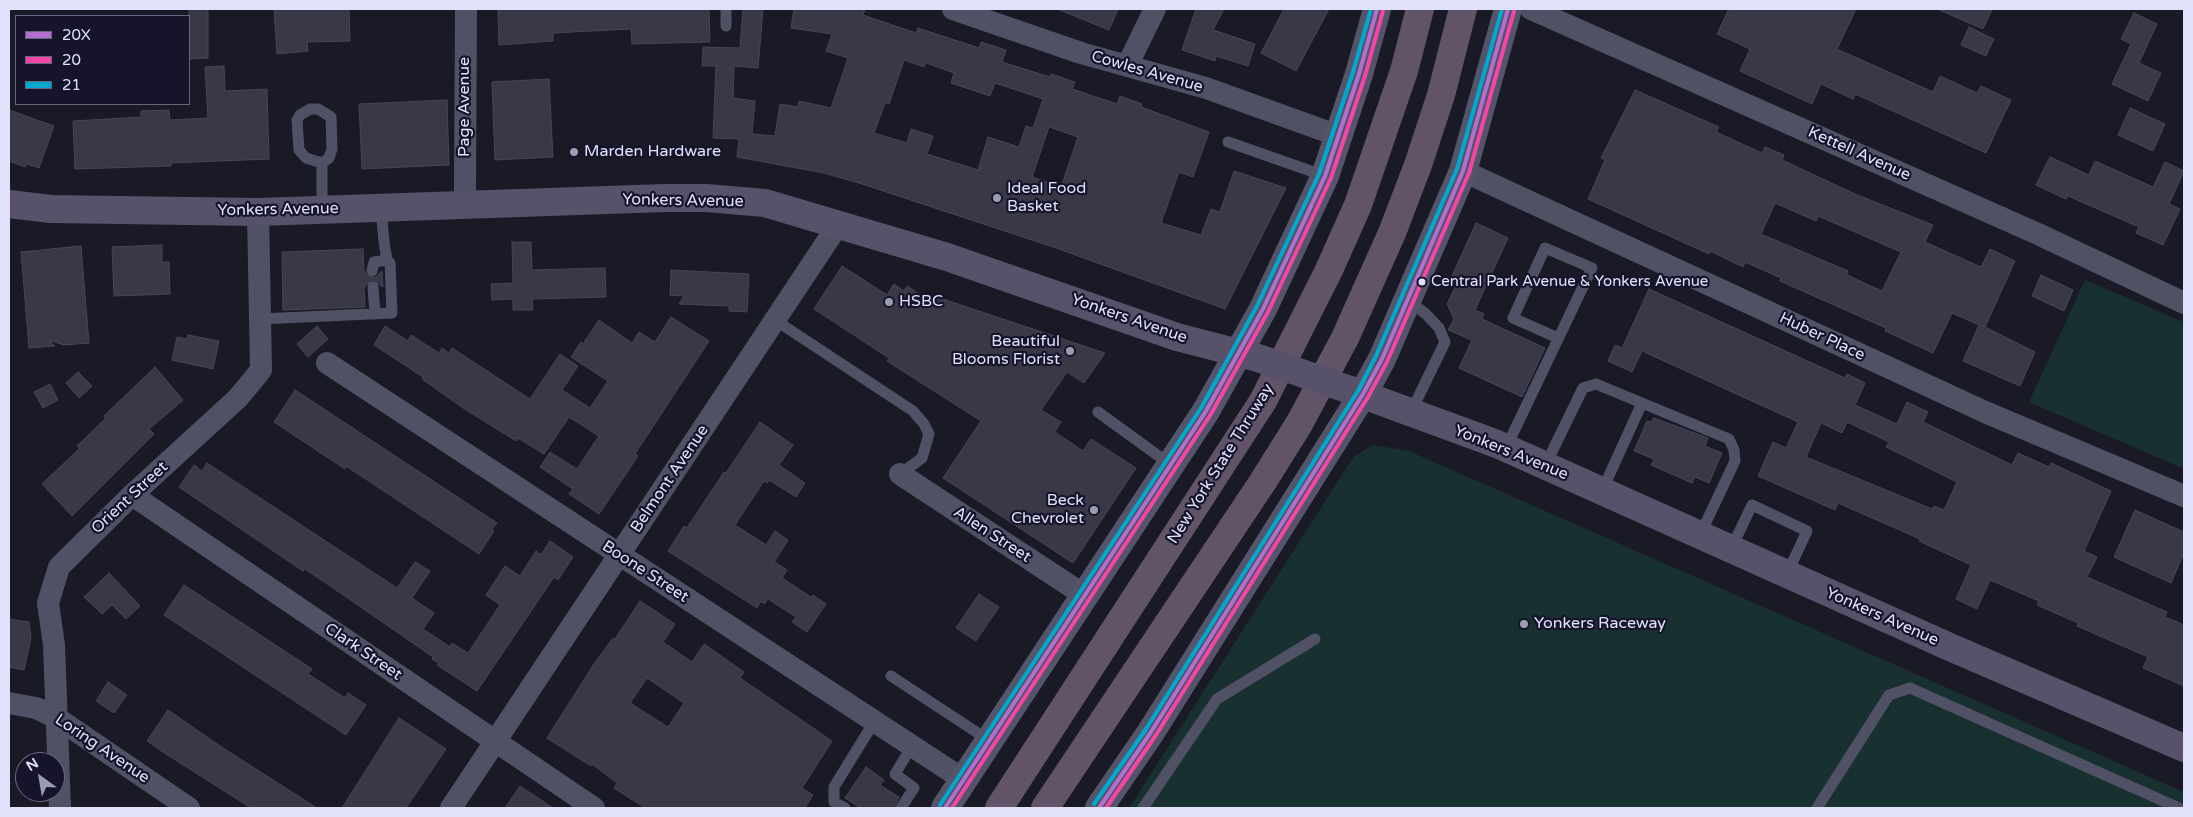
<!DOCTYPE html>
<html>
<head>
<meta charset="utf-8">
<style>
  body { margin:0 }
  #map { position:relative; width:2193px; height:817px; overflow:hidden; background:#1a1926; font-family:"Varela Round",sans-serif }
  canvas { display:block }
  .frame { position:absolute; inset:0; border:10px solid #e1e1fc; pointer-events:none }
  .legend { position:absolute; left:15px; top:15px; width:175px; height:90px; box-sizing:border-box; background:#16142b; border:1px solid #67667f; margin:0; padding:6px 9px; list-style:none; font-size:15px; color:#e1e1fc }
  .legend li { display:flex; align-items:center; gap:10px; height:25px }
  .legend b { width:25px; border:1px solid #67667f }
  .north { position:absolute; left:15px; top:752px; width:50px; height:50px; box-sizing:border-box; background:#16142b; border:1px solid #67667f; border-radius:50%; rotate:328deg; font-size:14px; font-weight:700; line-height:20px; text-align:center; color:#e1e1fc }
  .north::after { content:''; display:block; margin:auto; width:18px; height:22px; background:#9b9bb1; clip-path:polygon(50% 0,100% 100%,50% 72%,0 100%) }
</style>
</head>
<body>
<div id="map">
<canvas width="2193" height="817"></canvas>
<div class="frame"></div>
<ul class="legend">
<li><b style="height:6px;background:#b36fd0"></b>20X</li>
<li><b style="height:6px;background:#f346a5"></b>20</li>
<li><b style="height:6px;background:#00a9ce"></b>21</li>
</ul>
<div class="north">N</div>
</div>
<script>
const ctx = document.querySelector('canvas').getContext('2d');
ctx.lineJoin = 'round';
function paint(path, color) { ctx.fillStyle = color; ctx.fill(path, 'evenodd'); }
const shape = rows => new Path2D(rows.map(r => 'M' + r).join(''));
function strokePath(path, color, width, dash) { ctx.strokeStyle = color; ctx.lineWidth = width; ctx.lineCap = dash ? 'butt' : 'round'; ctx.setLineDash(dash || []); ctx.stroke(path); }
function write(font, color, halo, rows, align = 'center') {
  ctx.font = font + ' "Varela Round",sans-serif'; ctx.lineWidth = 4.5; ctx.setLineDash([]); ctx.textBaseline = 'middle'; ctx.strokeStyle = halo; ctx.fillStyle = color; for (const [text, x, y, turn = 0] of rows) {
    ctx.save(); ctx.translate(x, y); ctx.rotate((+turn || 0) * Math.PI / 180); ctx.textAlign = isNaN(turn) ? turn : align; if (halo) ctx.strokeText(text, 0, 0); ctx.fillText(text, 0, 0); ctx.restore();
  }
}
paint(shape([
  [2085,280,2184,322,2184,469,2029,402],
  [1373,445,1409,451,2184,792,2184,808,1129,808,1354,456]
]), '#183030');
const building = shape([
  [189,9,208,9,208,58,189,59,189,9],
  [274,9,349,9,350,41,307,42,308,51,277,54,274,9],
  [498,9,709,9,710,42,632,44,631,29,553,33,553,41,499,45,498,9],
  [743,9,763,9,758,68,734,66,733,98,755,101,752,134,775,136,780,104,798,107,799,101,831,108,848,58,826,51,832,34,791,28,794,9,865,9,863,15,916,33,918,28,979,48,981,42,1006,50,1002,62,1050,77,1051,74,1075,82,1072,89,1117,104,1120,96,1142,104,1141,107,1209,132,1193,177,1179,172,1161,223,1201,235,1211,209,1220,212,1234,171,1286,188,1225,309,1056,248,859,183,824,173,737,157,739,139,713,138,716,66,702,66,703,47,740,48,743,9],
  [904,60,924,67,926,63,954,73,951,83,990,96,995,83,1043,99,1033,128,1026,126,1019,147,988,137,978,170,927,154,933,136,911,129,907,143,874,133,885,103,889,104,904,60],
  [1049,127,1078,137,1061,187,1032,177,1049,127],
  [1057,9,1118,9,1109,30,1057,9],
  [1196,9,1224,9,1213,30,1255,44,1248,66,1216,56,1215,61,1182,50,1196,9],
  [1284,9,1329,9,1296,71,1261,53,1284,9],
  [1729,9,1856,9,1837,49,1933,92,1940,76,1977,93,1981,86,2011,100,1986,153,1855,94,1853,99,1821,84,1812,104,1740,71,1750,49,1717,34,1729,9],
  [1937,9,1992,9,1983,29,1937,9],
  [2134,13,2157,24,2139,63,2161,73,2148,101,2112,84,2131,44,2121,39,2134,13],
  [1969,27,1994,39,1986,56,1961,45,1969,27],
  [224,66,225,91,267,89,269,159,171,163,171,166,75,169,73,121,141,117,141,111,169,110,170,120,208,118,205,67,224,66],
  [549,79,553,157,495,160,492,82,549,79],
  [1635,90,1719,127,1716,132,1762,153,1765,147,1784,155,1782,160,1855,194,1933,225,1925,242,1981,267,1990,249,2015,261,1985,327,2035,352,2020,386,1963,361,1979,325,1952,313,1933,353,1885,331,1886,328,1780,281,1781,278,1745,262,1743,267,1710,251,1709,254,1588,199,1605,160,1601,158,1635,90],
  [1775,203,1816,221,1818,216,1901,252,1882,291,1847,275,1848,271,1761,234,1775,203],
  [447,100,449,165,362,169,359,104,447,100],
  [2130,108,2165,124,2153,151,2118,135,2130,108],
  [9,110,54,126,39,168,27,164,25,167,9,161,9,110],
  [2050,157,2089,175,2095,161,2153,187,2165,162,2184,171,2169,204,2180,209,2163,245,2136,233,2139,227,2068,196,2066,199,2036,185,2050,157],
  [1476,223,1508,238,1475,310,1484,314,1482,319,1545,348,1522,397,1459,368,1472,340,1448,330,1454,319,1447,304,1459,279,1452,276,1476,223],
  [512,242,531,242,532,270,605,268,606,297,532,299,533,310,513,310,513,299,492,300,491,284,513,283,512,242],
  [162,245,162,262,169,262,170,294,114,296,112,247,162,245],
  [81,246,89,343,64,345,49,340,55,346,29,348,21,252,81,246],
  [363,249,364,271,367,276,375,278,382,271,383,287,373,280,364,287,365,307,283,310,282,252,363,249],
  [842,266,887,295,894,284,904,291,907,286,933,303,937,297,1105,353,1084,383,1067,372,1041,410,1061,422,1055,432,1083,451,1091,439,1136,468,1073,563,943,478,981,421,887,361,889,358,814,309,842,266],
  [671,270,749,274,747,312,729,311,729,306,679,304,684,296,670,295,671,270],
  [2041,275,2073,290,2064,311,2032,296,2041,275],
  [1649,289,1845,378,1847,374,1865,383,1855,405,1897,424,1907,402,1928,412,1923,422,2012,465,2018,453,2049,467,2051,463,2111,491,2084,551,2097,557,2087,577,2167,612,2165,617,2184,625,2184,686,2143,668,2148,657,2077,626,2078,623,2037,605,2039,601,1990,580,1977,609,1956,599,1971,565,1919,541,1920,539,1838,503,1835,510,1758,476,1773,442,1786,448,1798,422,1642,351,1632,372,1608,361,1615,345,1622,348,1649,289],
  [1847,422,1889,442,1886,447,1957,482,1944,510,1934,506,1932,509,1806,457,1821,423,1842,433,1847,422],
  [671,317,709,341,635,454,638,456,599,514,569,494,573,489,540,467,550,452,577,469,599,436,569,417,544,454,518,438,516,441,463,408,422,379,423,377,374,345,385,326,408,341,411,335,439,353,442,348,449,353,452,348,530,399,560,354,578,366,562,390,590,408,608,381,571,357,581,342,583,344,599,320,632,343,639,332,655,342,671,317],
  [317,326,328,339,308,357,297,344,317,326],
  [188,335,219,341,213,369,172,360,177,337,187,339,188,335],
  [155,367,183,400,149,429,154,434,72,516,42,484,80,448,77,446,106,418,104,416,155,367],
  [78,372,92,386,79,398,66,383,78,372],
  [50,384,58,400,43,408,34,392,50,384],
  [295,390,497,523,492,529,494,531,479,554,346,466,345,469,274,422,295,390],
  [1654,418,1708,438,1705,446,1722,453,1709,483,1695,477,1692,483,1651,465,1654,459,1634,451,1647,421,1651,422,1654,418],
  [760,422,793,445,779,465,805,483,796,497,769,480,767,483,764,481,735,525,766,545,775,531,788,540,774,562,787,570,782,578,811,597,813,595,826,604,807,632,792,622,796,617,768,599,764,604,761,601,757,608,668,551,684,526,687,528,724,472,726,473,760,422],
  [207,463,397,588,415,562,430,571,412,598,434,613,423,629,450,647,452,643,468,653,500,605,486,595,505,566,520,576,536,551,541,555,550,541,573,557,558,580,554,577,477,691,437,665,439,663,432,659,433,657,339,592,305,569,303,571,179,487,194,465,202,471,207,463],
  [2135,510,2184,532,2184,553,2171,583,2114,557,2135,510],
  [109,573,140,606,126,619,112,605,102,614,84,597,109,573],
  [184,585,312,669,308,674,345,698,348,693,366,705,346,735,164,615,184,585],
  [979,594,999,607,976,641,956,628,979,594],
  [640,601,675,624,663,642,692,662,704,644,744,672,740,678,832,741,802,788,813,795,805,808,645,808,614,788,617,783,592,764,591,766,547,738,594,664,613,638,615,639,640,601],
  [647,678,684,703,668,727,630,703,647,678],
  [9,619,29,622,31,638,24,670,9,667,9,619],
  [108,682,127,695,114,713,96,701,108,682],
  [168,710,220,746,317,808,251,808,166,754,147,741,168,710],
  [399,718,446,749,406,808,342,808,399,718],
  [866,767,884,780,880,785,899,797,894,808,861,808,845,798,866,767],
  [520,786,553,808,505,808,520,786]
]);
paint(building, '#393847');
strokePath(building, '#474558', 1);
strokePath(shape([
  [726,9,726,26],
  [310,109,318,109,331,117,332,149,329,158,322,163,306,158,299,150,297,120,300,115,310,109],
  [1228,142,1325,176],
  [322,163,322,210],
  [372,271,374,262,387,260],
  [373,287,375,314],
  [1407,300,1426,314,1439,328,1445,342,1411,412],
  [260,319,392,313,390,263,387,260,384,242,381,208],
  [775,320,913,411,924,424,929,434,922,458,900,474],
  [1098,412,1171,465],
  [1506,448,1592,268,1545,248,1513,318,1558,338],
  [1545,466,1583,388,1596,384,1729,439,1734,450,1735,461,1700,535],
  [1602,491,1642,403],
  [1731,549,1752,505,1807,531,1787,574],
  [891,676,990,741],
  [845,808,834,802,834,787,874,722],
  [901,808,914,788,895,774,912,746],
  [1143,808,1217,699,1315,639],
  [1817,808,1889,695,1910,688,2179,808]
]), '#505165', 11);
strokePath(shape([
  [466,9,465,190,468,205],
  [953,9,1081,53,1206,88,1339,136],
  [1531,9,2038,234,2184,303],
  [1127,66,1155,9],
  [1463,171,1985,412,2184,496],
  [327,363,964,780],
  [900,474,1084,595],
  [132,495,594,808],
  [9,703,36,708,57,718,189,808],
  [60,808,54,645,48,603,59,567,132,495,238,398,261,370,258,212],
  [451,808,838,225]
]), '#505165', 22);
strokePath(shape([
  [945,808,1206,411,1263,309,1325,176,1359,74,1377,9],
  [1099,808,1151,732,1363,394,1382,359,1463,171,1508,9]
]), '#54546a', 28);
strokePath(shape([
  [9,204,51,209,258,212,665,198,706,198,765,203,947,257,1177,337,1258,358],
  [1350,390,1497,444,1952,648,2184,748]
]), '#57526a', 28);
strokePath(shape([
  [999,808,1263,401,1329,270,1358,205,1404,71,1420,9],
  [1045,808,1262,483,1299,424,1345,338,1392,233,1418,165,1441,95,1463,9]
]), '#615469', 28);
strokePath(shape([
  [1258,358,1350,390]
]), '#57526a', 28);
strokePath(shape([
  [945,808,1206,411,1263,309,1325,176,1359,74,1377,9],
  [1099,808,1151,732,1363,394,1382,359,1463,171,1508,9]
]), '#b36fd0', 4);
strokePath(shape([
  [952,808,1211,414,1268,312,1331,178,1365,76,1383,11],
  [1106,808,1156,735,1368,397,1387,362,1469,173,1514,11]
]), '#f346a5', 4);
strokePath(shape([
  [1094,804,1146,729,1358,391,1376,356,1457,169,1502,9],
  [940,805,1201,408,1257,306,1319,174,1353,72,1371,9]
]), '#00a9ce', 4);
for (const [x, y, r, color] of [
  [574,152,5,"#9b9bb1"],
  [997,198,5,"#9b9bb1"],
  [1422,282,4.5,"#e1e1fc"],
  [889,302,5,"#9b9bb1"],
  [1070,351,5,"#9b9bb1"],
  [1094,510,5,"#9b9bb1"],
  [1524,624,5,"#9b9bb1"]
]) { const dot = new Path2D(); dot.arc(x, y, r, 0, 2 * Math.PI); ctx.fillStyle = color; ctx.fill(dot); strokePath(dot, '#16142b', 2); }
write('15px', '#e1e1fc', '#16142b', [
  ["Central Park Avenue & Yonkers Avenue",1431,282]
], 'left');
write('16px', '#e1e1fc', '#16142b', [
  ["Cowles Avenue",1147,72,16],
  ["Page Avenue",465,107,-90],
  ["Kettell Avenue",1859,154,24],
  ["Yonkers Avenue",683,201,1],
  ["Yonkers Avenue",278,210,-1],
  ["Yonkers Avenue",1129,319,19],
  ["Huber Place",1822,337,25],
  ["Yonkers Avenue",1511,453,22],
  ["New York State Thruway",1221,464,-58],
  ["Belmont Avenue",670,479,-56],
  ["Orient Street",130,498,-43],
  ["Allen Street",992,535,33],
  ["Boone Street",645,572,33],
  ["Yonkers Avenue",1882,617,24],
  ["Clark Street",363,652,34],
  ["Loring Avenue",102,749,34]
]);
write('16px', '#e1e1fc', '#16142b', [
  ["Marden Hardware",584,152],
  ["Ideal Food",1007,189],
  ["Basket",1007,207],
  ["HSBC",899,302],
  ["Beautiful",1060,342,"right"],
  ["Blooms Florist",1060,360,"right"],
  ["Beck",1084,501,"right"],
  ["Chevrolet",1084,519,"right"],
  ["Yonkers Raceway",1534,624]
], 'left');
</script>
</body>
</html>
